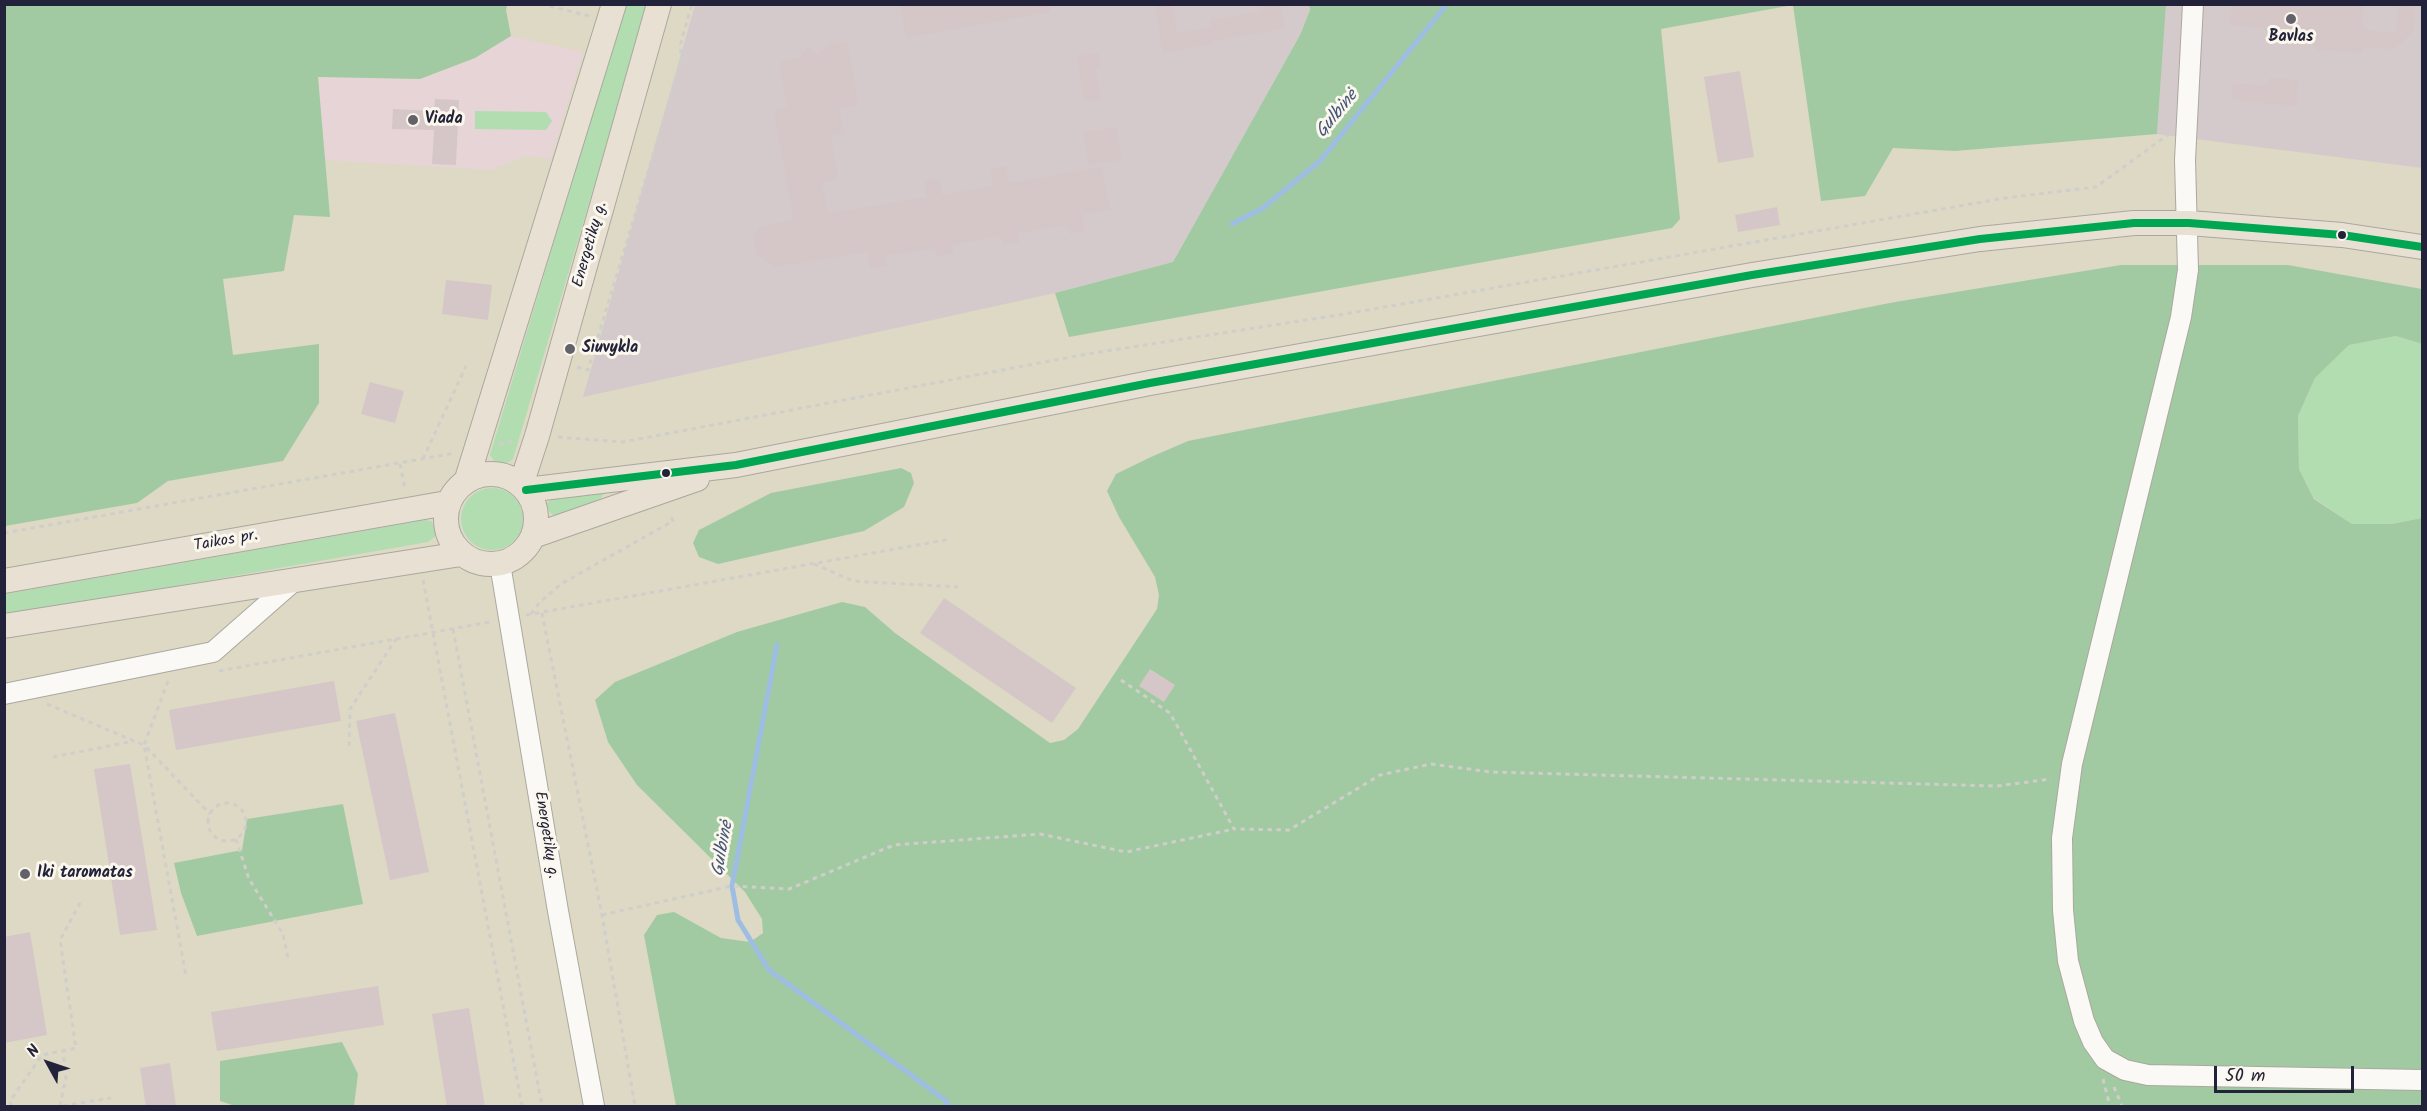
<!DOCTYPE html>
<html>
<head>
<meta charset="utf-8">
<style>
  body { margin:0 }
  #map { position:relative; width:2427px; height:1111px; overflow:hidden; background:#ddd9c5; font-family:Kalam,sans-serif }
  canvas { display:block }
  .frame { position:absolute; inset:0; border:6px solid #22223b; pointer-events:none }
  .north { position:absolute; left:18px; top:1033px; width:60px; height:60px; -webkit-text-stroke:4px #fbf7ec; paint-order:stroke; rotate:310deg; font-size:16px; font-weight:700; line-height:24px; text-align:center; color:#22223b }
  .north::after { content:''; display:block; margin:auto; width:21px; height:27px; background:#22223b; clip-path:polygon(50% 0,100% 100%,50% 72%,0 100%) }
  .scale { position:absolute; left:2214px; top:1066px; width:140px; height:27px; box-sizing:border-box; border:3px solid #22223b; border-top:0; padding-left:8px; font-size:18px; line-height:21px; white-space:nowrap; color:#22223b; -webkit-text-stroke:4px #fbf7ec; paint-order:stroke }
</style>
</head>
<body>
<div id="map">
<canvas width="2427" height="1111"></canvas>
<div class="frame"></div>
<div class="north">N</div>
<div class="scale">50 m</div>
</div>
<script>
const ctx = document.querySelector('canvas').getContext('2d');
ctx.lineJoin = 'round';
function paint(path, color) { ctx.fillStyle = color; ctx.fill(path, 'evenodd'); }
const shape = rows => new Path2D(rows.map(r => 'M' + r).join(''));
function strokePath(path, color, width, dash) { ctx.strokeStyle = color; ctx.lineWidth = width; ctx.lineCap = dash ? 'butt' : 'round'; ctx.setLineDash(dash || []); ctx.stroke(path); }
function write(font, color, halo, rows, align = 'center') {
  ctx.font = font + ' Kalam,sans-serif'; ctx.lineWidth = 6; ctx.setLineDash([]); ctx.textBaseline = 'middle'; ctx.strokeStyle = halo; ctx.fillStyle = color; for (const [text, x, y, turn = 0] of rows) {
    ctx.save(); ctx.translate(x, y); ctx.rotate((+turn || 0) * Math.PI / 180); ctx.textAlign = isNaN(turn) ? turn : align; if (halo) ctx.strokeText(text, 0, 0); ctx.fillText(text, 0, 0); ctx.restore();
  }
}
paint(shape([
  [511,36,583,52,551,159,526,156,491,170,325,160,318,77,420,79,475,58]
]), '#e7d4d7');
paint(shape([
  [695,5,1309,5,1310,10,1300,35,1173,262,1055,293,583,397],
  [2166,5,2422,5,2422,168,2157,134]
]), '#d4cacc');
paint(shape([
  [625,5,648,5,513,459,503,466,497,465,490,455],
  [475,111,546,112,552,121,546,130,475,129],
  [2396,336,2422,344,2422,518,2392,524,2352,524,2314,498,2299,469,2298,416,2315,378,2349,345],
  '461 519a31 31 0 1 1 62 0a31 31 0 1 1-62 0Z',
  [600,490,603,495,600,499,554,516,547,509,547,503,551,500],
  [425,520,431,521,437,530,437,535,428,542,5,616,5,594]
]), '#b2ddb1');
paint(shape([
  [5,4,507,5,506,10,511,36,475,58,420,79,318,77,330,217,294,215,284,271,223,279,233,355,319,344,319,403,283,461,168,481,137,503,5,526],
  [1309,5,2166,5,2157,134,1955,151,1893,148,1865,196,1821,201,1793,5,1661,29,1680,219,1672,228,1069,337,1055,293,1173,262,1300,35,1310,10],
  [2121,265,2288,265,2422,289,2422,344,2396,336,2349,345,2315,378,2298,416,2299,469,2314,499,2352,524,2392,524,2422,518,2422,1106,676,1106,644,935,657,915,674,912,721,938,750,942,763,933,762,919,745,892,637,785,608,742,595,700,615,682,737,632,842,602,865,607,895,633,1050,743,1064,740,1078,729,1157,609,1159,595,1155,577,1119,517,1107,491,1116,474,1151,457,1188,441,1895,302],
  [901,468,911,473,914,483,904,507,864,531,718,564,699,557,693,543,699,530,771,493],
  [343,804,363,904,197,936,181,893,174,863,242,850,247,819],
  [342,1042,358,1074,354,1106,235,1106,220,1101,220,1061]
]), '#a2caa2');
strokePath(shape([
  [1232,224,1263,208,1320,161,1447,4],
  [777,645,732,886,738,920,769,970,945,1100,949,1106]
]), '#9dbee2', 5);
paint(shape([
  [900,4,1050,4,1050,12,906,38],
  [1155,4,1173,4,1177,33,1211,27,1209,20,1263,11,1262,4,1281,4,1285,29,1213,41,1213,36,1214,44,1162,53],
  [2231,4,2364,4,2362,24,2372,31,2396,33,2398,4,2415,4,2413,32,2395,49,2364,48,2361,53,2316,50,2311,44,2275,42,2263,28,2230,25],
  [848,41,858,105,839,108,844,134,831,136,838,180,822,182,828,213,926,197,924,181,939,178,942,195,993,186,990,169,1006,166,1009,183,1102,167,1110,210,1082,214,1085,231,1069,234,1068,225,1018,233,1019,242,1002,245,1001,236,952,245,954,254,936,257,935,248,885,256,887,266,870,269,867,252,774,267,756,254,753,236,761,226,793,220,774,109,787,107,779,62,799,58,808,47,818,55,827,45],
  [1099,53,1101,68,1096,69,1101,99,1084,102,1077,56],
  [1740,71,1754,157,1718,163,1704,77],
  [2269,78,2298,80,2297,106,2232,100,2233,83,2268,86],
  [435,99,459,100,456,165,432,164,434,130,392,129,393,109,434,111],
  [1116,127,1122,160,1088,165,1083,132],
  [1777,207,1780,225,1738,232,1735,215],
  [446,280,492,285,488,320,442,314],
  [370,382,404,391,395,423,361,414],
  [944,598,1076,688,1052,723,920,633],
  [1150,669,1175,685,1164,702,1139,686],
  [334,681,341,721,176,750,169,710],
  [395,713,429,872,390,880,356,721],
  [130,764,157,930,120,935,94,769],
  [30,932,47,1035,4,1043,4,937],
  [378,986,384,1025,217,1051,211,1012],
  [469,1008,485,1107,447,1107,432,1014],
  [170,1063,176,1107,146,1107,140,1068]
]), '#d5c7c7');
const minor = shape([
  [2193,4,2185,160,2188,270,2181,317,2072,764,2062,838,2063,910,2068,961,2084,1021,2093,1042,2105,1059,2125,1070,2148,1075,2422,1080],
  [500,564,558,911,594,1106],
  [4,694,213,652,295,580]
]);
const major = shape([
  '446 519a45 45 0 1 1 90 0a45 45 0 1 1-90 0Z',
  [467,479,614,4],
  [521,485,537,436,659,4],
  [526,490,736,465,1150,383,1752,275,1980,239,2134,223,2189,223,2342,235,2422,247],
  [533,536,697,479],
  [4,581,447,503],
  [4,626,461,554]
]);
strokePath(minor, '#aaa89e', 22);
strokePath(major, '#aaa89e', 26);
strokePath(shape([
  [541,4,589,16],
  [577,367,588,370,682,59,680,46,692,4],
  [558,437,623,442,1087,354,1345,314,2005,198,2096,187,2169,134],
  [499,444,513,441],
  [423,459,466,366],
  [400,464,405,488],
  [4,533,455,453],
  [814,564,853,581,958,587],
  [423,580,522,1106],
  [542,613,602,915,635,1106],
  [531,614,539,603,561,584,673,521,671,517],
  [526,615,951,539],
  [453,629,542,1106],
  [219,671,490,622],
  [1121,680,1170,713,1234,829,1289,830,1380,775,1431,764,1491,772,1997,786,2051,779],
  [168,681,144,745,210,814],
  [47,704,144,745,186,976],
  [349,746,350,709,396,639],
  [53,757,134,741],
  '208 822a19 19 0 1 1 38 0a19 19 0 1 1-38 0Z',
  [236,839,249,879,283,934,288,958],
  [602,915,732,886,789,889,894,845,1040,834,1126,852,1234,829],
  [2103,1079,2110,1106],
  [2114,1087,2122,1106],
  [11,1106,10,1101,42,1055,76,1048,60,940,81,901],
  [60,1106,66,1077,63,1051],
  [63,1106,111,1098]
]), '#cfceca', 3, [4.5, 4.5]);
strokePath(minor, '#faf9f6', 20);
strokePath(major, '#e8e1d3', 24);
strokePath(shape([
  [526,490,736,465,1150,383,1752,275,1980,239,2134,223,2189,223,2342,235,2422,247]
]), '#00a651', 8);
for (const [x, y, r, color] of [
  [2291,19,6,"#63626b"],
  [413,120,6,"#63626b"],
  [2342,235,5,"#22223b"],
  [570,349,6,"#63626b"],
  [666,473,5,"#22223b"],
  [25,874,6,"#63626b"]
]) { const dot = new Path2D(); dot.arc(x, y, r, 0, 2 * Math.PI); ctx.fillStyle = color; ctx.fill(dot); strokePath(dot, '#fbf7ec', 2); }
write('bold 16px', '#22223b', '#fbf7ec', [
  ["Bavlas",2291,38,"center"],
  ["Viada",425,120],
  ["Siuvykla",582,349],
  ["Iki taromatas",37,874]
], 'left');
write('16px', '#22223b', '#fbf7ec', [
  ["Energetikų g.",591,245,-74],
  ["Taikos pr.",226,542,-10],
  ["Energetikų g.",545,835,81]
]);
write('italic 18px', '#44557a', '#fbf7ec', [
  ["Gulbinė",1338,115,-51],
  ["Gulbinė",724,849,-80]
]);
</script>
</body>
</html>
